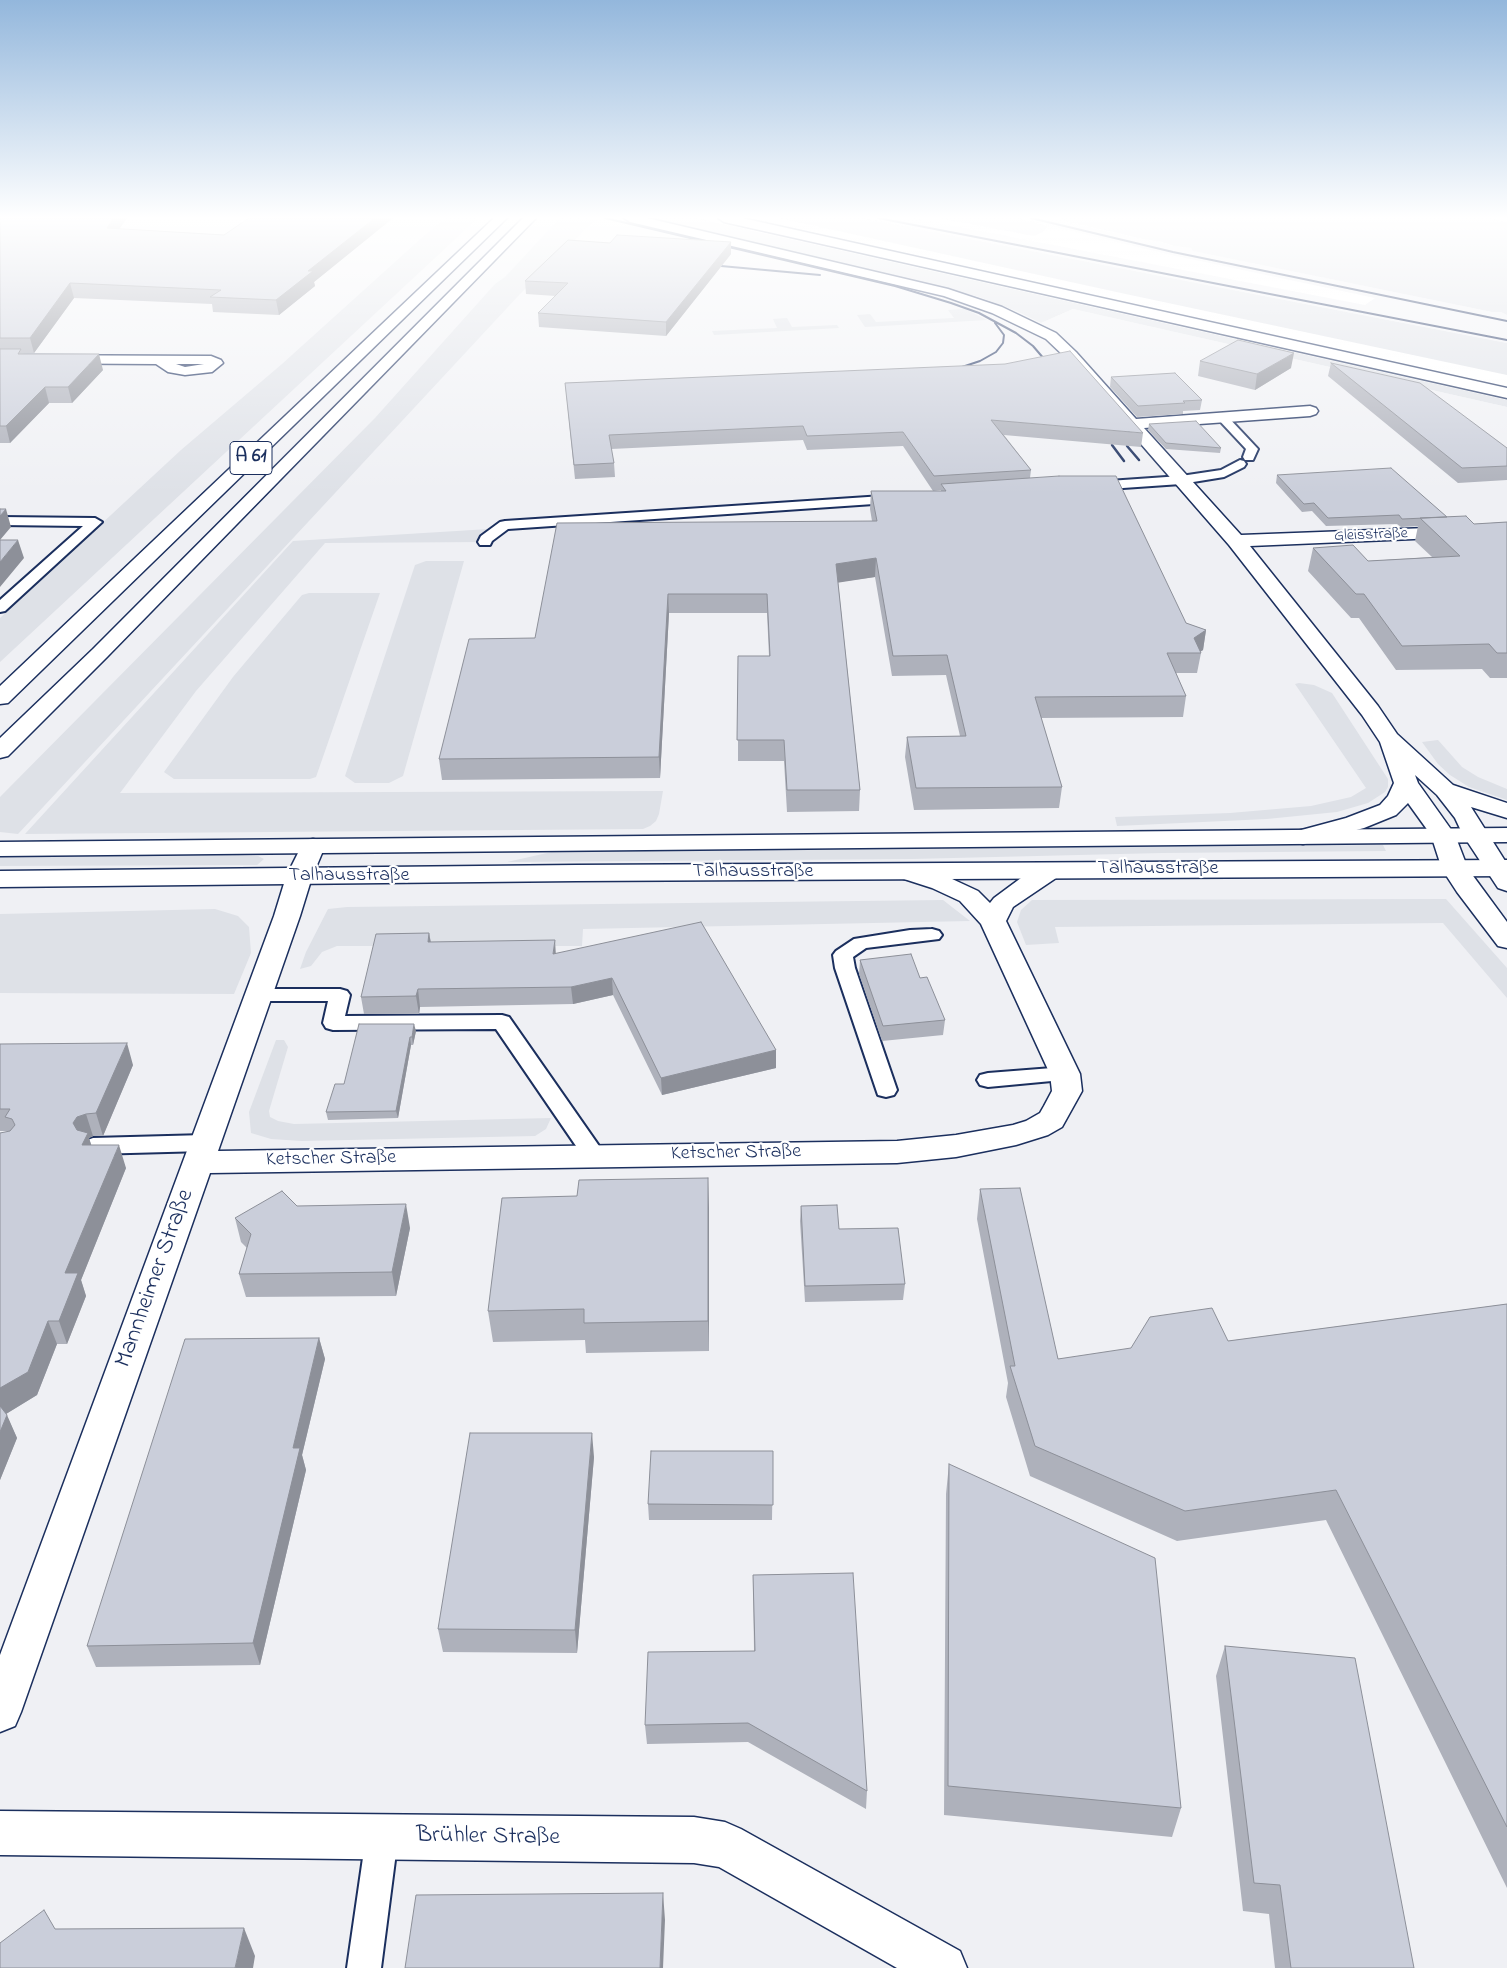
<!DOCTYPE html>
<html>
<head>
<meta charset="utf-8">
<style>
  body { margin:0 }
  canvas { display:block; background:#fff }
</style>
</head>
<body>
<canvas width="1507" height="1968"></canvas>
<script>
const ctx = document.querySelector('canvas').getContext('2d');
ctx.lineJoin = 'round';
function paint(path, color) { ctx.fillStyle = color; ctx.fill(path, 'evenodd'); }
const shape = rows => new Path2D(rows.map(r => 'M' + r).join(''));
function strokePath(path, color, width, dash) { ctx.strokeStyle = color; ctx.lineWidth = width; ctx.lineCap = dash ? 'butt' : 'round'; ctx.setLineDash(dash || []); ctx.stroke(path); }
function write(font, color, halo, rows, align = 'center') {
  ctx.font = font + ' "Indie Flower",sans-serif'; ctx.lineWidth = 4.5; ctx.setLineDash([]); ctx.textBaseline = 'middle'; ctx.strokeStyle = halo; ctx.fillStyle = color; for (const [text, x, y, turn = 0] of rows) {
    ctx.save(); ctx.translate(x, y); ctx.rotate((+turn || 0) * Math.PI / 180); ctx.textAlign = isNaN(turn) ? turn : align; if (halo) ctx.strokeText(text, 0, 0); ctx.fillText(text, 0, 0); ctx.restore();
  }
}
paint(shape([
  [0,218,642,218,882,272,979,297,1016,311,1041,323,1073,309,1507,407,1507,1968,0,1968],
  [861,218,913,218,1365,305,1375,298,1167,254,1017,218,1062,218,1066,222,1142,239,1162,242,1173,246,1191,248,1194,251,1492,312,1501,312,1507,315,1507,343]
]), '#eff0f4');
paint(shape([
  [446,218,478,218,0,662,0,618,181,450,282,364,426,234],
  [560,218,596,219,520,294,18,834,0,832,0,797,375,418,495,284,505,277],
  [642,218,696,218,1507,400,1507,407,1073,309,1041,323,1016,311,979,297,882,272],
  [779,218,861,218,1507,343,1507,375,1121,293],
  [938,218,1017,218,1048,226,1043,232,1034,236],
  [1062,218,1489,218,1507,222,1507,315,1501,312,1492,312,1193,251,1191,248,1174,246,1162,242,1143,239,1066,221],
  [965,309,987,320,865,327,857,315,870,314,876,322,954,318,948,310],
  [787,318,792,327,837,325,839,328,714,335,712,331,777,328,773,319],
  [489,529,487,542,325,543,196,691,120,793,663,791,659,814,656,821,650,826,643,829,25,834,293,541],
  [426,561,464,561,403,776,389,783,355,783,345,776,415,565],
  [309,593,380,593,316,777,310,779,174,779,164,772,233,677,302,595],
  [1299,683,1314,685,1332,693,1388,779,1388,787,1385,792,1368,803,1337,812,1267,819,1117,826,1115,817,1230,813,1311,806,1351,797,1366,788,1295,684],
  [1438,740,1462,767,1478,777,1507,789,1507,800,1469,787,1450,775,1438,764,1422,742],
  [1383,845,1386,851,1162,853,912,859,507,862,556,851],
  [238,855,258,856,264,859,257,865,0,866,0,857],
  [1446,899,1507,968,1507,998,1443,923,1055,927,1059,943,1026,945,1017,922,1021,910,1032,900],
  [943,900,970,921,583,929,582,946,337,946,322,952,311,966,300,969,306,952,328,909,347,907],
  [215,909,238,916,249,927,251,953,234,994,0,993,0,914],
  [276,1040,284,1040,288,1047,269,1111,270,1117,278,1121,294,1124,551,1118,546,1129,535,1136,302,1141,271,1139,251,1133,249,1112]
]), '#dee1e7');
const service = shape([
  [1223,415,1227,416,1258,449,1253,460,1245,460,1243,457,1246,449,1217,418,1223,415],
  [1240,460,1244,461,1246,464,1244,467,1224,477,1181,484,1094,490,1088,486,1094,482,1181,476,1221,470,1240,460],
  [898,495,904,499,903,502,508,529,492,541,490,545,480,545,478,542,481,536,500,522,505,521,898,495],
  [0,517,95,518,102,522,5,611,0,612,0,600,83,526,0,525,0,517],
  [932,929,939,931,942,935,939,939,866,948,853,957,855,968,897,1090,894,1095,886,1097,878,1095,835,968,833,955,836,951,854,939,910,930,932,929],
  [258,989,340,989,347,991,350,995,345,1016,502,1015,509,1017,606,1156,603,1162,595,1164,587,1162,496,1029,333,1030,326,1028,323,1023,328,1001,258,1001,251,999,248,995,251,991,258,989],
  [1065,1067,1073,1069,1076,1074,1073,1079,988,1087,980,1085,977,1080,980,1075,988,1073,1065,1067],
  [205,1135,213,1138,216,1143,213,1148,205,1151,93,1154,85,1151,82,1146,85,1141,93,1138,205,1135],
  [382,1821,394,1825,398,1837,381,1968,347,1968,366,1837,370,1825,382,1821]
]);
const minor = shape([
  [624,218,647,218,948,289,1002,307,1056,333,1076,352,1136,419,1310,406,1316,408,1318,411,1316,414,1310,416,1144,428,1241,535,1507,525,1507,535,1250,546,1378,706,1397,734,1453,785,1507,803,1507,818,1471,807,1507,864,1507,891,1498,888,1463,835,1455,818,1437,795,1415,775,1418,783,1455,835,1468,869,1507,922,1507,948,1498,946,1457,892,1442,869,1431,835,1408,803,1396,815,1364,828,1303,844,1294,842,1291,837,1294,832,1346,818,1380,805,1388,796,1394,783,1380,742,1362,715,1229,545,1066,358,1046,339,992,313,944,296,630,222,624,218],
  [0,355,211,356,221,360,223,363,212,372,185,375,168,372,156,364,0,363,0,355],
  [176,364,204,364,185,367,176,364],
  [313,839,322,841,325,846,312,877,300,916,218,1151,897,1141,956,1135,1013,1125,1026,1121,1040,1113,1044,1106,1052,1091,1050,1074,981,924,960,901,932,888,901,878,897,873,901,868,910,865,950,878,978,891,990,903,994,898,1021,878,1041,866,1050,863,1059,866,1063,871,1059,876,1013,907,1006,921,1080,1074,1082,1091,1062,1127,1048,1135,1016,1145,956,1157,897,1163,210,1173,21,1712,15,1726,0,1732,0,1655,274,916,286,877,304,841,313,839],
  [0,1811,694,1817,725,1822,741,1829,960,1951,967,1968,897,1968,719,1867,694,1863,0,1855,0,1811]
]);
const secondary = shape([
  [1507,828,1507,842,0,856,0,842,1507,828],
  [1507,860,1507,876,576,881,0,887,0,871,576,865,1507,860]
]);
const trunk = shape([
  [718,218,742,218,1507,388,1507,398,724,222,718,218]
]);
const motorway = shape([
  [494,218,507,218,8,703,0,704,0,686,494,218],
  [523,218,536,218,107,657,8,756,0,758,0,738,93,649,523,218]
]);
strokePath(service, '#1b2f5e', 4);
strokePath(minor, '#1b2f5e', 3);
strokePath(secondary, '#1b2f5e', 3);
strokePath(trunk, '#1b2f5e', 3);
strokePath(motorway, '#1b2f5e', 3);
paint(service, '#fff');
paint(minor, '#fff');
paint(secondary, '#fff');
paint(trunk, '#fff');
paint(motorway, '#fff');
strokePath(shape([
  [605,218,895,286,951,303,979,313,1016,333,1033,346,1051,367],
  [878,218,1507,340],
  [1031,218,1173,252,1507,321],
  [721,266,820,275],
  [953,370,980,361,996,352,1003,343,1004,335,995,323]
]), '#1b2f5e', 2);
strokePath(shape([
  [952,370,957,369],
  [1112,445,1124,461],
  [1127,446,1139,460]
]), '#1b2f5e', 2.5);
paint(shape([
  [0,218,127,218,119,229,224,235,249,218,393,218,314,282,315,286,279,315,213,312,212,304,74,298,34,353,23,353,103,370,72,403,49,403,10,443,0,443],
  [731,242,731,254,666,336,539,327,538,313,556,296,526,294,525,281,610,243],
  [1200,361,1291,368,1255,390,1198,376],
  [1331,363,1507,448,1507,480,1458,483,1328,376],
  [1111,377,1202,400,1200,410,1183,411,1183,414,1137,417,1110,387],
  [565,383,1143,433,1141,447,1004,435,1031,470,1030,478,1186,623,1206,630,1203,650,1200,652,1201,653,1197,673,1176,673,1186,696,1183,717,1041,718,1062,787,1059,808,914,810,905,757,907,737,960,736,946,675,892,676,875,577,838,582,860,790,859,811,787,812,784,761,738,761,738,656,769,656,767,613,669,613,660,778,442,780,439,759,535,638,872,521,870,509,871,491,941,491,941,490,933,491,903,446,807,450,803,440,611,449,614,463,615,477,575,479],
  [1149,424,1221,448,1220,453,1166,449,1148,430],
  [1277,475,1474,524,1507,522,1507,678,1490,678,1482,669,1396,670,1359,618,1351,618,1308,571,1313,548,1368,561,1432,557,1415,541,1418,526,1401,527,1397,524,1326,526,1312,511,1302,512,1276,483],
  [429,933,431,942,556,954,776,1050,776,1068,662,1095,613,995,573,1004,420,1007,419,1014,364,1014,361,997],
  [860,960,920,978,945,1020,943,1035,882,1041,859,974],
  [416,1031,413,1045,411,1045,398,1118,328,1120,326,1112,344,1084],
  [0,1044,133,1065,103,1136,93,1136,89,1138,91,1145,126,1168,81,1280,86,1296,67,1344,57,1344,37,1395,6,1414,17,1438,0,1480,0,1133,10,1131,0,1131],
  [708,1178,709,1351,586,1353,585,1340,493,1342,488,1311,577,1196],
  [980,1189,1058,1359,1228,1341,1507,1304,1507,1888,1326,1520,1177,1541,1030,1476,1006,1397,1008,1383,977,1219],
  [297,1206,410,1228,396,1296,246,1297,239,1274,247,1248,241,1242,235,1218],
  [801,1206,839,1229,905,1284,903,1300,805,1302,800,1221],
  [319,1338,325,1359,302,1455,306,1470,260,1665,96,1667,87,1646],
  [773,1451,772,1520,649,1520,648,1504],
  [594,1457,577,1653,443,1652,438,1629],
  [949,1464,1181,1808,1172,1837,944,1815,946,1494],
  [753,1575,867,1791,866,1809,748,1742,647,1744,645,1725,754,1651],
  [1225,1646,1414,1968,1275,1968,1269,1914,1243,1911,1216,1676]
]), '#aeb1bb');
paint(shape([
  [114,218,127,218,110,242,107,228],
  [375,218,393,218,314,282,315,286,279,315,276,300,308,271],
  [731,242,731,254,666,336,666,322],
  [70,283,74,298,34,353,30,338],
  [1294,353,1291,368,1255,390,1257,374],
  [99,354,103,370,72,403,68,387],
  [45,387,49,403,10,443,6,426],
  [6,509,11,527,0,540,0,516],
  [18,540,24,558,0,587,0,562],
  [876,558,875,577,836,583,836,564],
  [668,594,669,613,660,778,659,757],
  [1206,630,1203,650,1198,653,1194,638],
  [429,933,432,950,428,942],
  [555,940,556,957,553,954],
  [612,978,613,995,573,1004,571,987],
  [418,989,420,1007,419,1014,416,996],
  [414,1024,416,1031,413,1045,412,1037],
  [410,1037,411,1045,398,1118,396,1111],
  [127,1043,133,1065,103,1136,96,1113],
  [776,1050,776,1068,662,1095,661,1078],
  [86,1114,93,1136,89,1138,95,1156,80,1145,73,1123,77,1117],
  [119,1145,126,1168,81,1280,86,1296,67,1344,59,1321,65,1273],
  [708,1178,709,1208,709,1351,708,1321],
  [406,1204,410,1228,396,1296,392,1272],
  [48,1321,57,1344,37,1395,1,1417,0,1414,0,1388],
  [319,1338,325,1359,302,1455,306,1470,260,1665,253,1643,293,1448],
  [7,1415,17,1438,0,1480,0,1432],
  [592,1433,594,1457,577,1653,575,1630],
  [663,1893,665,1920,663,1968,660,1968],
  [244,1928,255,1956,253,1968,235,1968]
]), '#8d9099');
const building = shape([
  [0,218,114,218,107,228,224,235,249,218,375,218,308,271,313,271,276,300,210,297,221,290,70,283,30,338,0,338,0,218],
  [617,235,731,242,666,322,538,313,568,283,525,281,568,240,610,243,617,235],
  [1238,340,1294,353,1257,374,1200,361,1238,340],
  [0,349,21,349,18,354,99,354,68,387,45,387,6,426,0,426,0,349],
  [1070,351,1143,433,991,420,1031,470,934,476,903,432,807,436,803,426,609,435,614,463,574,465,565,383,1005,364,1070,351],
  [1331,363,1420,383,1507,448,1507,466,1462,468,1331,363],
  [1175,373,1202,400,1183,401,1185,403,1138,406,1111,377,1175,373],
  [1196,421,1221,448,1166,443,1149,424,1196,421],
  [1391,468,1447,517,1402,519,1399,515,1328,518,1314,503,1304,504,1277,475,1391,468],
  [1059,476,1116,476,1186,623,1206,630,1194,638,1201,653,1167,653,1186,696,1035,697,1062,787,916,788,907,737,966,736,947,655,893,656,876,558,836,564,860,790,787,790,784,740,737,740,738,656,770,656,767,594,668,594,659,757,439,759,469,639,535,638,557,523,877,521,871,491,946,491,941,484,1059,476],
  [0,509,6,509,0,516,0,509],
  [1466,516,1474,524,1507,522,1507,653,1497,653,1489,644,1402,646,1364,594,1356,594,1313,548,1353,545,1368,561,1460,556,1420,518,1466,516],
  [0,540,18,540,0,562,0,540],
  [701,922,776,1050,661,1078,612,978,571,987,418,989,416,996,361,997,376,934,429,933,428,942,555,940,553,954,701,922],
  [911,954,920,978,927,977,945,1020,883,1026,860,960,911,954],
  [359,1024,414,1024,412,1037,410,1037,396,1111,326,1112,335,1084,344,1084,359,1024],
  [127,1043,96,1113,86,1114,77,1117,73,1123,77,1130,88,1133,82,1145,119,1145,65,1273,78,1273,59,1321,48,1321,28,1372,0,1388,0,1133,10,1131,15,1125,12,1119,5,1117,10,1109,0,1109,0,1044,127,1043],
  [708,1178,708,1321,584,1323,584,1309,488,1311,502,1198,577,1196,579,1180,708,1178],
  [1020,1188,1058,1359,1131,1348,1150,1317,1212,1308,1228,1341,1507,1304,1507,1827,1336,1490,1185,1511,1035,1446,1010,1366,1015,1366,980,1189,1020,1188],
  [282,1191,297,1206,406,1204,392,1272,239,1274,251,1234,235,1218,282,1191],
  [837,1205,839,1229,898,1228,905,1284,805,1286,801,1206,837,1205],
  [319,1338,293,1448,300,1448,253,1643,87,1646,185,1339,319,1338],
  [0,1406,7,1415,0,1432,0,1406],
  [470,1433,592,1433,575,1630,438,1629,470,1433],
  [651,1451,773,1451,773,1505,648,1504,651,1451],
  [949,1464,1155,1558,1181,1808,948,1786,949,1464],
  [853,1573,867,1791,748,1723,645,1725,648,1652,755,1651,753,1575,853,1573],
  [1225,1646,1355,1658,1414,1968,1291,1968,1280,1885,1254,1883,1225,1646],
  [663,1893,660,1968,405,1968,416,1895,663,1893],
  [44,1910,55,1929,244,1928,235,1968,0,1968,0,1943,44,1910]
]);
paint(building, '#caceda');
strokePath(building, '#8d9099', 1);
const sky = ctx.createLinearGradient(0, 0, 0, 494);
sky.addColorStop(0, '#93b7dc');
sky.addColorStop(0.44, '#fff');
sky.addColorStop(1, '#ffffff00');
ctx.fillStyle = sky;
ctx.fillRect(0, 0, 1507, 494);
write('16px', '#1b2f5e', '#fff', [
  ["Gleisstraße",1371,536,-2]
]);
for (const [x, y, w] of [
  [251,458,42]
]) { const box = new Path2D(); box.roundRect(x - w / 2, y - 16.5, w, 33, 4); ctx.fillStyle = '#fff'; ctx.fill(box); strokePath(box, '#1b2f5e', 1); }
write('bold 19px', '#1b2f5e', null, [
  ["A 61",251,458]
]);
write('20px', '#1b2f5e', '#fff', [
  ["Talhausstraße",1158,870],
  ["Talhausstraße",753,873],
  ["Talhausstraße",349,877],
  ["Ketscher Straße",736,1154,-1],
  ["Ketscher Straße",331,1160,-1]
]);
write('24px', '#1b2f5e', '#fff', [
  ["Mannheimer Straße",156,1279,-70],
  ["Brühler Straße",488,1838,1]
]);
</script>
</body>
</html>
